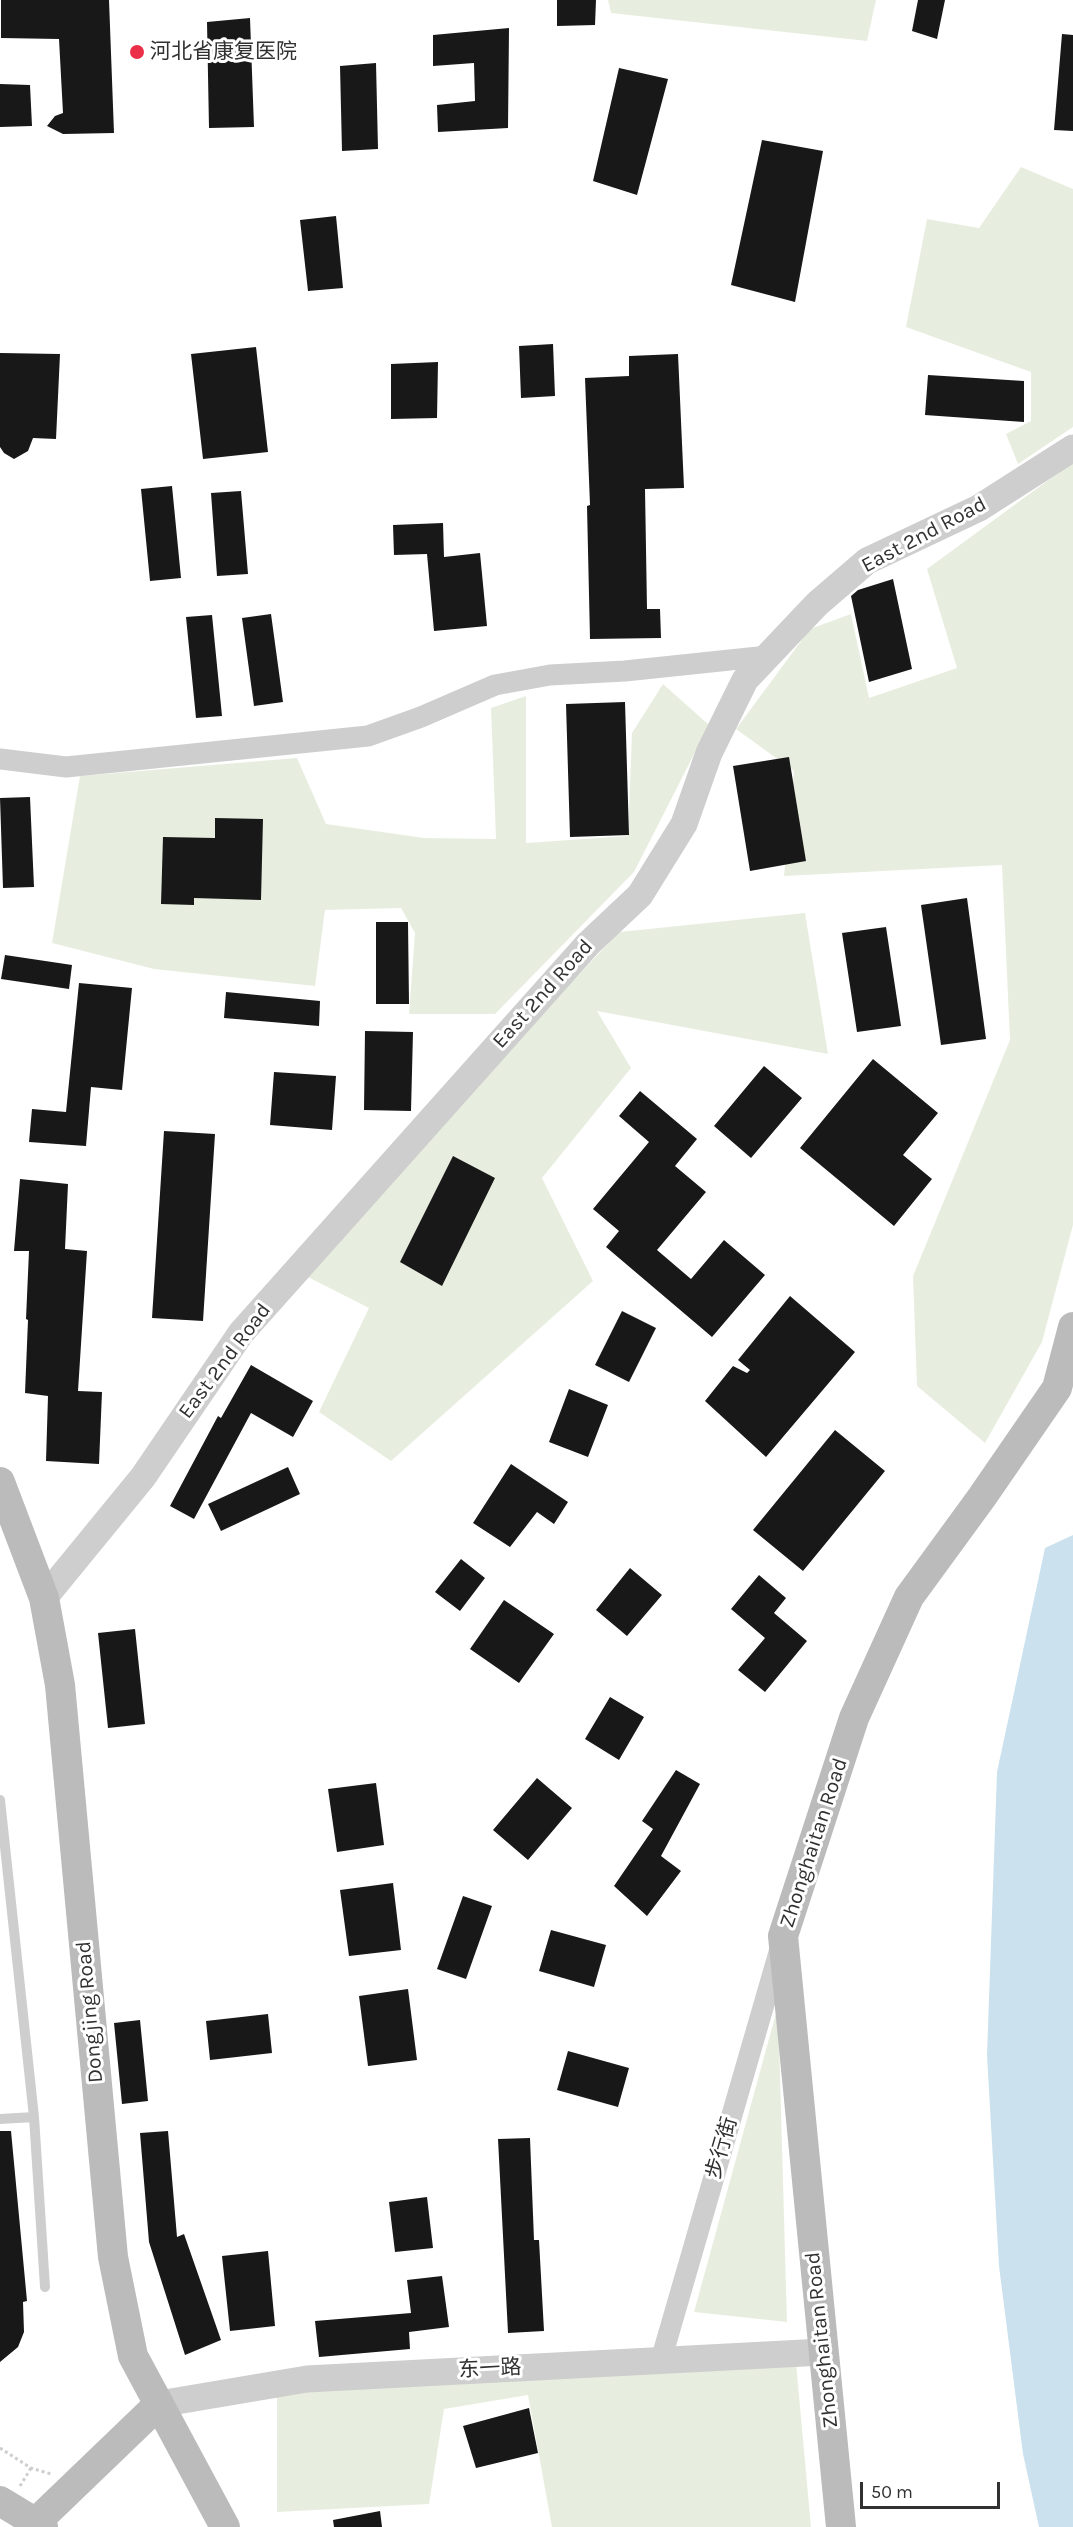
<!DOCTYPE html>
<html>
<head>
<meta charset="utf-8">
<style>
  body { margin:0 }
  #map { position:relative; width:1073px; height:2527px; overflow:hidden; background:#fff; font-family:Karla,sans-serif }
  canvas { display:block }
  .scale { position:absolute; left:860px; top:2482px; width:140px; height:27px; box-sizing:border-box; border:3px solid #313131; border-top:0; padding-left:8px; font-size:18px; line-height:21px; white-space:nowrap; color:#313131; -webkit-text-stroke:4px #fff; paint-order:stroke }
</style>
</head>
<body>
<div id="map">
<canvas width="1073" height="2527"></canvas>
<div class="scale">50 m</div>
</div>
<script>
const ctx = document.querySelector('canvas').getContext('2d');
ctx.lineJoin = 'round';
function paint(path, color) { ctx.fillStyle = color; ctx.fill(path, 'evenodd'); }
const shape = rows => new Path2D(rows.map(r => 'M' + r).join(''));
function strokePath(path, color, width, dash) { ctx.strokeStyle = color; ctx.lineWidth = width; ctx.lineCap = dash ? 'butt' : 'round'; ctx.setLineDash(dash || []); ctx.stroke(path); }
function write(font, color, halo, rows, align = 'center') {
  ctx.font = font + ' Karla,"Noto Sans SC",sans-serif'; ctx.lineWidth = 6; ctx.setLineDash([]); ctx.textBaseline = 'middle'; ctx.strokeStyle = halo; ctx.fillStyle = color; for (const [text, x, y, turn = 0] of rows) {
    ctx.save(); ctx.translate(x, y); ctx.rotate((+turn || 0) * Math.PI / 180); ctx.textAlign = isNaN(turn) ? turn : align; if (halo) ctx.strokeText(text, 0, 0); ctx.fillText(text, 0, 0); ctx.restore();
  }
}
paint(shape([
  [608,0,876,0,867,41,611,13],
  [1021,167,1073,189,1073,427,1018,464,1006,434,1031,421,1031,372,906,327,927,219,979,228],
  [1073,462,1073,1225,1042,1342,985,1443,917,1386,913,1276,1010,1040,1002,865,784,876,794,771,736,729,810,629,851,614,869,698,957,668,927,569],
  [663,684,709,725,634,872,495,1014,409,1014,415,933,401,908,325,910,315,986,154,969,52,943,80,776,297,758,326,824,424,838,496,839,491,708,526,696,526,843,628,836,632,733],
  [805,913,828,1054,597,1011,631,1068,542,1178,593,1281,391,1461,319,1412,369,1308,302,1274,328,1241,619,932],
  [778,2006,787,2322,694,2312],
  [795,2352,811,2527,552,2527,528,2395,444,2409,429,2504,277,2512,277,2392]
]), '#e8eedf');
paint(shape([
  [1073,1535,1073,2527,1039,2527,1023,2454,999,2266,987,2055,997,1772,1045,1548]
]), '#cbe2ee');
paint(shape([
  [1,0,109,0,114,133,63,134,47,126,55,116,63,113,59,39,1,38],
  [557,0,596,0,595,25,557,26],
  [918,0,945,0,937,39,912,31],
  [250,18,254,127,209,128,207,22],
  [509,28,508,128,438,132,437,105,475,101,474,63,433,66,433,35],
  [1062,34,1073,35,1073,131,1054,130],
  [376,63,378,149,342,151,340,66],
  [619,68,668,79,637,195,593,181],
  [0,84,30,85,32,126,0,127],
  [762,140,823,151,795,302,731,285],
  [336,216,343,288,308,291,300,220],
  [553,344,555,396,521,398,519,346],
  [256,347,268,452,203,459,191,354],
  [0,353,60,354,56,439,33,438,28,451,14,459,4,453,0,447],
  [678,354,684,488,645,489,647,609,660,609,661,638,590,639,587,506,590,505,585,378,629,376,629,356],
  [438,362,437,418,391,419,391,364],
  [928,375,1024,381,1024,422,925,415],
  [172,486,181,578,150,581,141,489],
  [241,491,248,574,217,576,211,493],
  [443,523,444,557,480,553,487,626,434,631,427,554,394,555,393,525],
  [893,579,912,669,869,682,851,596,858,590],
  [271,614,283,702,254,706,242,618],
  [212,615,222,716,196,718,186,617],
  [625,702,629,835,570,837,566,704],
  [789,757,806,861,750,871,733,766],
  [30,797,34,887,3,888,0,798],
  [215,818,263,819,261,900,194,898,194,905,161,904,163,837,215,838],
  [967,898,986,1039,941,1045,921,905],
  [376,922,408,922,409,1004,376,1004],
  [886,927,901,1026,857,1032,842,933],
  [5,955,72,965,69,989,1,979],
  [79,983,132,988,122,1090,91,1087,86,1146,29,1142,32,1109,66,1112],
  [226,992,320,1001,319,1026,224,1018],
  [365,1031,413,1032,411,1111,364,1110],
  [873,1059,938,1113,903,1155,932,1179,894,1226,800,1148],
  [764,1066,802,1098,751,1158,714,1126],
  [274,1072,336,1076,332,1130,270,1125],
  [640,1091,697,1139,675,1166,706,1192,657,1250,691,1279,724,1240,765,1275,712,1337,606,1247,619,1231,593,1209,649,1142,619,1116],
  [164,1131,215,1134,203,1321,152,1318],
  [453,1156,495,1178,442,1286,400,1262],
  [20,1179,68,1184,65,1249,87,1251,78,1391,102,1392,99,1464,46,1461,48,1396,25,1393,28,1320,26,1319,29,1251,14,1251],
  [790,1296,855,1352,766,1457,705,1401,733,1366,747,1373,750,1370,738,1360],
  [622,1311,656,1328,629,1382,595,1365],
  [251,1365,313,1401,293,1437,251,1413,194,1519,170,1506,218,1416,221,1418],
  [569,1389,608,1405,588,1457,549,1442],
  [835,1430,885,1471,803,1571,753,1530],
  [511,1464,568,1502,554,1524,537,1512,510,1547,473,1523],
  [288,1467,300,1494,221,1531,208,1504],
  [461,1559,485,1578,460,1611,435,1592],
  [630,1568,662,1595,627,1636,596,1610],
  [759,1575,786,1598,774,1613,807,1641,765,1692,738,1670,765,1638,731,1609],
  [504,1600,554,1634,519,1683,470,1649],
  [135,1629,145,1724,108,1728,98,1633],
  [610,1697,644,1717,619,1760,585,1739],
  [676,1770,700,1784,661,1856,681,1871,647,1916,614,1886,653,1829,642,1821],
  [537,1778,572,1808,528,1860,493,1830],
  [376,1783,384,1845,337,1852,328,1789],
  [393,1883,401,1950,349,1956,340,1890],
  [463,1896,492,1906,466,1979,437,1969],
  [551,1930,606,1945,594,1987,539,1971],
  [408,1989,417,2060,368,2066,359,1996],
  [268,2014,272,2053,210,2060,206,2021],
  [140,2020,148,2101,122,2104,114,2023],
  [568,2051,629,2068,618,2107,557,2090],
  [0,2131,11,2131,27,2301,23,2302,24,2332,18,2347,0,2362],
  [168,2131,177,2237,184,2234,221,2340,185,2355,149,2242,140,2133],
  [530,2138,534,2240,539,2240,544,2331,508,2333,498,2139],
  [427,2197,433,2248,395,2252,389,2202],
  [268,2251,275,2326,230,2331,222,2256],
  [442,2276,449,2327,409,2332,410,2349,319,2357,315,2321,411,2313,407,2280],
  [529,2408,538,2453,476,2468,463,2426],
  [380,2511,382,2527,334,2527,333,2520]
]), '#181818');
strokePath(shape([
  [0,2448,31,2468,51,2474],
  [20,2486,31,2468]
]), '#cecece', 3, [3, 3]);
strokePath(shape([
  [0,1800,34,2117,45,2287],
  [0,2119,34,2117]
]), '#cecece', 10);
strokePath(shape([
  [0,759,66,767,368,736,421,717,495,685,550,675,625,671,768,656],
  [661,2360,780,1949]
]), '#cecece', 21);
strokePath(shape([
  [44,1598,143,1477,241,1333,588,944,640,895,684,824,709,753,745,680,817,604,867,561,979,508,1073,448],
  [159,2404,307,2379,823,2352]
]), '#cecece', 27);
strokePath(shape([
  [0,1482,44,1598,60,1685,113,2257,133,2356,225,2527],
  [0,2501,43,2527],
  [31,2527,159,2404],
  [841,2527,783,1936,854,1718,909,1597,982,1497,1057,1388,1073,1327]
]), '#bbb', 30);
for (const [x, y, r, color] of [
  [137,52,8,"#ec2f48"]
]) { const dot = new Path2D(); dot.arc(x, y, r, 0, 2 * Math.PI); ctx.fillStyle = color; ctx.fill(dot); strokePath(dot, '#fff', 2); }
write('21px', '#313131', '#fff', [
  ["河北省康复医院",150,52]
], 'left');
write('21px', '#313131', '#fff', [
  ["East 2nd Road",924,535,-28],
  ["East 2nd Road",543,994,-48],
  ["East 2nd Road",225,1361,-53],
  ["Zhonghaitan Road",814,1843,-72],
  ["Dongjing Road",90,2012,-95],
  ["步行街",722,2148,-74],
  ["Zhonghaitan Road",822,2340,-96],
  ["东一路",490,2369,-3]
]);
</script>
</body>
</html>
